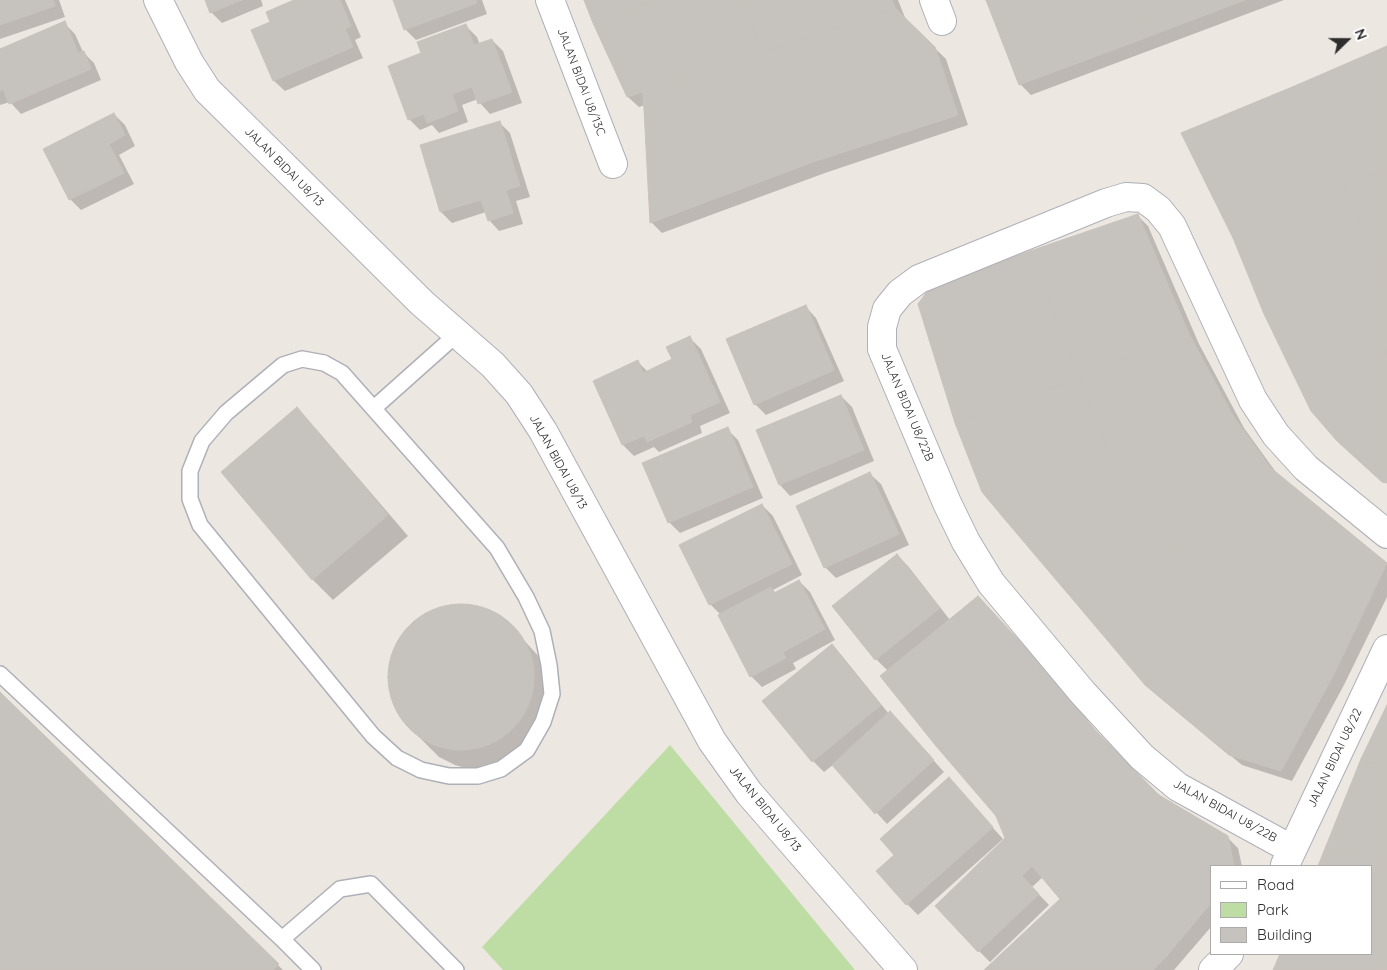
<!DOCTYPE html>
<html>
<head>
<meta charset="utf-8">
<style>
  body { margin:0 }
  #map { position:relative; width:1387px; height:970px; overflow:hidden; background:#ede7e2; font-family:Quicksand,sans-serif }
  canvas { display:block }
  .legend { position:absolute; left:1210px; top:865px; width:162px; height:90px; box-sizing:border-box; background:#fff; border:1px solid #ababab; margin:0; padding:6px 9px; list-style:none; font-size:15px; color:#2d2d2d }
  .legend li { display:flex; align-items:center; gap:10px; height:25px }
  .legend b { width:25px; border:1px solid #ababab }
  .north { position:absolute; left:1322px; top:15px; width:50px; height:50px; -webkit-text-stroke:4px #fff; paint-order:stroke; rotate:68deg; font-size:14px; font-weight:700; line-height:20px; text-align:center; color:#2d2d2d }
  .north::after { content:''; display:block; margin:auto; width:18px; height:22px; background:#2d2d2d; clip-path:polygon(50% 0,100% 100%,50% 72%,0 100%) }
</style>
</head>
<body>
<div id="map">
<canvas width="1387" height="970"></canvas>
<ul class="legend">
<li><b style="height:6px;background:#fff"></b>Road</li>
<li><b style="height:14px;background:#bddda5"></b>Park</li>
<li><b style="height:14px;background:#c6c2bd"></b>Building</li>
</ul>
<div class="north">N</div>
</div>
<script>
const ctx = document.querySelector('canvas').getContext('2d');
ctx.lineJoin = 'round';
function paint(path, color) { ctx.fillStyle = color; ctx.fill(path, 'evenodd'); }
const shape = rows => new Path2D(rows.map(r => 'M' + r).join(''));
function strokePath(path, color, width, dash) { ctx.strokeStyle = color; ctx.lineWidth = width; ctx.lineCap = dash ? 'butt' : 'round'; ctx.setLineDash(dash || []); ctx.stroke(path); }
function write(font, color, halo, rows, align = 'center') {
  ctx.font = font + ' Quicksand,sans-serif'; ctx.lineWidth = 4; ctx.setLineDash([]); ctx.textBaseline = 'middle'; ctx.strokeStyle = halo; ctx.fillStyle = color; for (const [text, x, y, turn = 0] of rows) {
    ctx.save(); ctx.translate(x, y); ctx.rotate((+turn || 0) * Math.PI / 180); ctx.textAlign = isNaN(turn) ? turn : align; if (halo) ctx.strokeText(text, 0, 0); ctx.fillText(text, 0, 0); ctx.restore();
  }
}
paint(shape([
  [670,745,855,970,503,970,482,947]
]), '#bddda5');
paint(shape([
  [0,0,59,0,65,17,0,39],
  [206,0,261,0,263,6,222,23,211,12],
  [297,0,345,0,361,37,355,40,363,58,285,91,274,81],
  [395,0,482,0,487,14,416,40,405,29],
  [585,0,898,0,906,20,946,59,968,125,825,173,662,233,651,222,645,105,639,107,628,97],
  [987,0,1284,0,1031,95,1020,84],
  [64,23,75,34,83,52,94,63,101,80,21,114,10,102,0,105,0,50],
  [466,26,477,37,480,45,492,40,503,51,522,103,490,114,480,103,478,99,462,105,468,122,439,133,432,125,420,130,409,119,423,54],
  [114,114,125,125,135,146,119,155,134,184,81,210,70,199],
  [499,122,510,133,530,197,516,201,523,224,499,231,489,220,486,212,452,223,441,212,421,146],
  [1137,215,1148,226,1199,344,1244,428,1278,475,1387,565,1387,597,1344,685,1292,781,1242,765,1158,696,1146,685],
  [806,307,816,318,844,381,766,415,755,404],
  [690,338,701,349,730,413,700,426,702,433,659,452,654,447,634,456,623,445,594,381,638,362,648,372,674,360],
  [841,396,852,407,874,461,790,496,780,485],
  [297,409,317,430,408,536,333,600,312,579],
  [727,429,738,440,763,498,680,533,669,522],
  [870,474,881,484,909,545,836,578,825,567],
  [762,505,773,516,802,575,773,590,776,593,799,581,810,592,835,640,793,663,796,669,762,687,751,676,721,615,710,604,681,546],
  [897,555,908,566,950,620,989,609,1049,673,1105,742,1159,797,1227,837,1238,848,1242,866,1211,866,1211,927,1174,970,986,970,1062,899,1043,877,1032,887,1049,905,990,962,979,951,1007,838,997,815,888,671,876,659],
  [454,605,474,606,493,613,509,624,543,661,552,715,546,732,536,746,523,758,472,770,455,765,439,757,405,723,395,708,390,688,389,669,394,650,404,633,418,619,435,610],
  [832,645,842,656,889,714,901,724,944,772,887,824,833,765,824,772,813,761,764,701],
  [0,694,283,970,0,970],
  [1387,708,1387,970,1275,970,1282,954,1371,954,1371,866,1319,866],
  [949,779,1003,839,918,915,907,904,896,855]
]), '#0003');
const building = shape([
  [0,0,53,0,55,6,0,25,0,0],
  [205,0,242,0,210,13,205,0],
  [294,0,340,0,351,26,345,29,353,47,273,81,251,30,270,22,266,12,294,0],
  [393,0,476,0,477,3,404,30,393,0],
  [584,0,656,0,593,23,584,0],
  [656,0,741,0,764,53,627,97,593,23,656,0],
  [741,0,892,0,895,8,764,53,741,0],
  [986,0,1130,0,1145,38,1019,85,986,0],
  [1130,0,1245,0,1145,38,1130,0],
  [895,8,935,47,958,115,813,162,764,53,895,8],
  [65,21,78,53,84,51,91,69,9,104,3,89,0,91,0,49,65,21],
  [466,24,474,45,492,39,512,92,478,104,472,87,452,94,458,111,427,123,424,114,408,120,388,66,421,53,417,42,466,24],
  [1387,46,1387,168,1344,187,1297,85,1387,46],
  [764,53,813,162,650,223,643,91,764,53],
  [1297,85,1344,187,1233,238,1181,133,1297,85],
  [114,113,125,135,109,144,124,173,69,200,43,149,114,113],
  [500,121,520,186,506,190,513,213,488,221,481,200,440,212,420,145,500,121],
  [1387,168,1387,262,1380,265,1344,187,1387,168],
  [1344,187,1380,265,1264,314,1233,238,1344,187],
  [1138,214,1188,332,1079,378,1030,251,1138,214],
  [1030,251,1079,378,955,423,918,304,931,286,1030,251],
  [1387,262,1387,282,1380,265,1387,262],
  [1380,265,1387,282,1387,352,1311,411,1264,314,1380,265],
  [806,305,834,370,754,405,726,339,806,305],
  [1188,332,1233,416,1115,469,1079,378,1188,332],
  [690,336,720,402,690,415,692,422,647,442,644,436,622,445,593,381,638,360,643,373,672,359,666,347,690,336],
  [1387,352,1387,483,1382,482,1337,441,1311,411,1387,352],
  [1079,378,1115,469,1007,522,982,492,955,423,1079,378],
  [841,395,864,450,779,485,756,430,841,395],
  [297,407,388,515,312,580,221,472,297,407],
  [1233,416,1271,468,1170,548,1138,512,1115,469,1233,416],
  [728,427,753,487,668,523,642,463,728,427],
  [1271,468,1387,563,1334,674,1224,609,1170,548,1271,468],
  [1115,469,1138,512,1170,548,1086,615,1007,522,1115,469],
  [870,472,899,534,824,568,796,506,870,472],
  [762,504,792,564,709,605,679,545,762,504],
  [1170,548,1224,609,1145,685,1086,615,1170,548],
  [897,554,940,608,875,660,832,606,897,554],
  [799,580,825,629,783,652,786,658,750,677,718,615,771,587,774,593,799,580],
  [978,596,1038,661,936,746,880,676,978,596],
  '388 677a73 73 0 1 1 146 0a73 73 0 1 1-146 0Z',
  [1224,609,1334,674,1281,771,1229,755,1145,685,1224,609],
  [832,644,881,705,812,762,762,701,832,644],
  [1038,661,1094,729,996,816,936,746,1038,661],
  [0,692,279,964,273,970,0,970,0,692],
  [1387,705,1387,768,1361,759,1387,705],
  [890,711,934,760,875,814,832,765,890,711],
  [1094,729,1159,795,1032,866,1005,838,996,816,1094,729],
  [1361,759,1387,768,1387,866,1326,846,1361,759],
  [949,777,993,827,906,905,876,871,894,855,880,839,949,777],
  [1159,795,1228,836,1234,866,1211,866,1211,903,1165,958,1060,899,1032,866,1159,795],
  [1005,838,1032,866,1022,876,1039,894,978,952,935,906,1005,838],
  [1326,846,1387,866,1387,970,1273,970,1280,954,1371,954,1371,866,1318,866,1326,846],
  [1060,899,1165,958,1153,970,984,970,1060,899]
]);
paint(building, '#c6c2bd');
strokePath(building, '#c8c2bb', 1);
const lane = shape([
  [302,359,324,363,342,373,497,548,526,597,542,631,549,665,552,694,543,722,527,750,501,769,478,776,449,776,421,770,397,758,373,736,200,525,190,499,190,471,202,441,226,413,283,365,302,359],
  [374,408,457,334],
  [0,674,282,939,340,889,371,884,456,970],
  [282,939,313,970]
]);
const street = shape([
  [158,0,189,62,207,90,422,303,493,365,519,394,543,431,712,741,749,793,903,970],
  [550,0,613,164],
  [934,0,942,21],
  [1291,849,1178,787,1142,757,1083,693,991,583,966,542,947,503,882,349,882,327,887,309,900,293,919,279,1106,203,1126,197,1143,198,1158,209,1172,226,1253,400,1276,435,1306,468,1387,534],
  [1285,865,1387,649],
  [1213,970,1229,954]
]);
strokePath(lane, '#aeb0b8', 18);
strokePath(street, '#aeb0b8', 30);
strokePath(lane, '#fff', 15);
strokePath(street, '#fff', 28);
write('12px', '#2d2d2d', '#fff', [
  ["JALAN BIDAI U8/13C",581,82,69],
  ["JALAN BIDAI U8/13",284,167,45],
  ["JALAN BIDAI U8/22B",907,407,67],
  ["JALAN BIDAI U8/13",558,462,61],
  ["JALAN BIDAI U8/22",1335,758,-64],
  ["JALAN BIDAI U8/13",765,809,51],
  ["JALAN BIDAI U8/22B",1225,811,29]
]);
</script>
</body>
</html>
